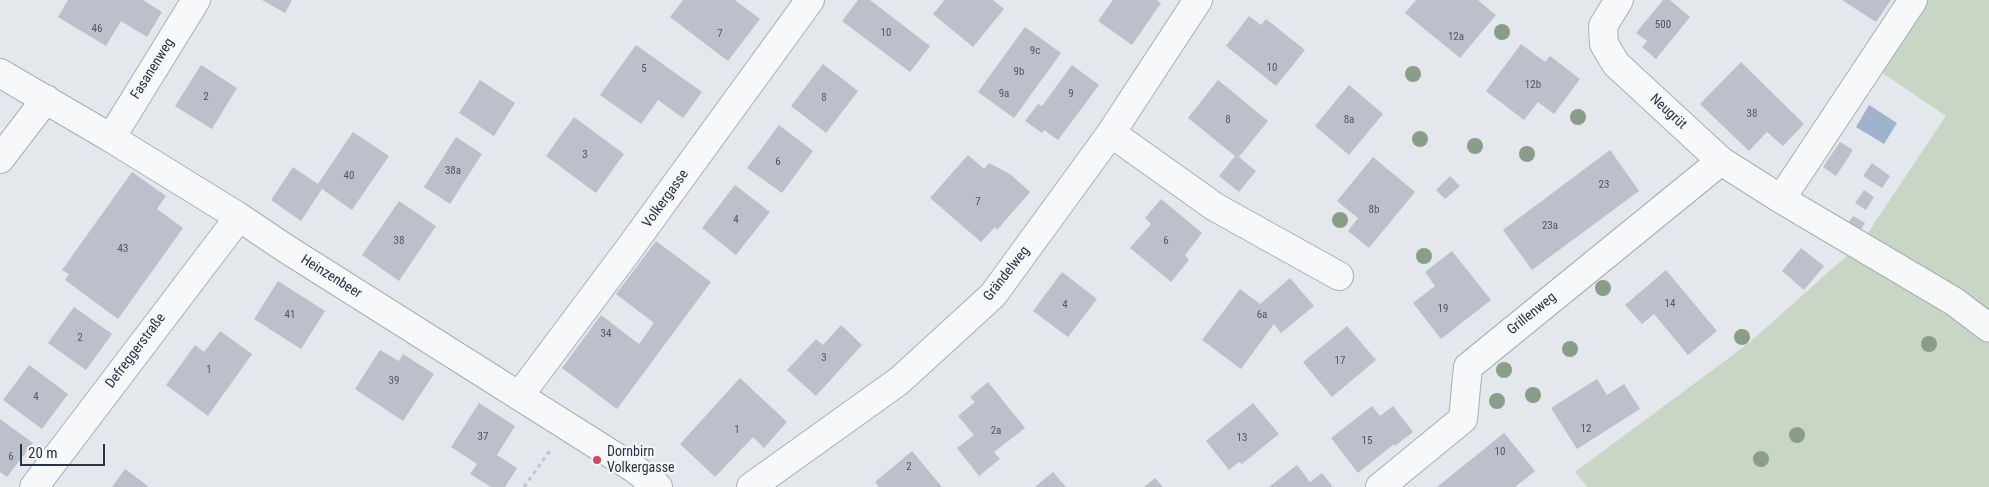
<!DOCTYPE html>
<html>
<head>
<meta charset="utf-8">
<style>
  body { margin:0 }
  #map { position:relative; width:1989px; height:487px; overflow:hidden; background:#e4e7ec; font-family:"Roboto Condensed",sans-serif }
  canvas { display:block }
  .scale { position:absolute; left:20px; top:444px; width:85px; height:22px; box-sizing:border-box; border:2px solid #2b3445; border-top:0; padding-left:6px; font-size:15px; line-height:18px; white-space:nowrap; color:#2b3445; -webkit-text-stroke:4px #f4f6f9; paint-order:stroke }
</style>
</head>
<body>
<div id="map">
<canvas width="1989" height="487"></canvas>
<div class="scale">20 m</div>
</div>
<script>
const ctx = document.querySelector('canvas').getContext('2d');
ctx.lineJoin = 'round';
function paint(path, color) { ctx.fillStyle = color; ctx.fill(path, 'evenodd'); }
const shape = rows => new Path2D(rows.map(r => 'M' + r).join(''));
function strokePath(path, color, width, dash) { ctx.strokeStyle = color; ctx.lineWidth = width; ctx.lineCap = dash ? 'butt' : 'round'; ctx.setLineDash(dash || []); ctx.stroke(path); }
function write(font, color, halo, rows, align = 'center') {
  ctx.font = font + ' "Roboto Condensed",sans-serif'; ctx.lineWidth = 4.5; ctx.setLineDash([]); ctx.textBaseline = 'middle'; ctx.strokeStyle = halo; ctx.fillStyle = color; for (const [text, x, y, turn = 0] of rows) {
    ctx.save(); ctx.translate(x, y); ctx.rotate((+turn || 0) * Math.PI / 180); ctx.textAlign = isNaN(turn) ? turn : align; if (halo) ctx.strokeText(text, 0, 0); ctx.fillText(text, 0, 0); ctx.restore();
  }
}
paint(shape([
  [1916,0,1989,0,1989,487,1587,487,1575,472,1749,343,1861,243,1946,116,1872,66]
]), '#c9d6c5');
paint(shape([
  [1869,105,1897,123,1884,144,1856,127]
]), '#9fb4cc');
paint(shape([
  [68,0,143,0,162,12,147,37,121,21,106,46,58,17],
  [262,0,292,0,285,13],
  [683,0,735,0,760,19,728,61,670,17],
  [858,0,870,0,930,46,910,72,842,21],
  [945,0,993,0,1004,9,973,47,933,14],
  [1113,0,1157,0,1161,3,1132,45,1098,21],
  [1416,0,1478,0,1496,15,1460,58,1405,13],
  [1663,0,1670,0,1690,17,1656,59,1642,47,1647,41,1636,33],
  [1842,0,1891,0,1876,22],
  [1249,16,1261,25,1266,19,1305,50,1276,86,1226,46],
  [1025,27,1061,53,1014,118,978,92],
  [1521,44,1545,62,1550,56,1580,79,1554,114,1538,102,1524,120,1486,91],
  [636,45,702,92,683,118,658,100,641,124,600,95],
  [1741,62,1804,124,1783,146,1767,132,1749,151,1700,104],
  [823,64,858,91,826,133,791,106],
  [201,65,237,88,212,129,175,106],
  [1072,65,1099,85,1058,140,1044,130,1042,133,1025,121,1038,104,1042,106],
  [480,80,515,103,494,136,459,113],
  [1218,80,1268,121,1239,157,1256,171,1239,192,1219,176,1235,156,1188,118],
  [1349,85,1383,114,1349,155,1315,126],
  [574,117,624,154,596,193,546,156],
  [779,125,813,151,782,193,747,168],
  [353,132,389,156,352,210,322,189,301,221,271,200,293,167,318,184],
  [456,137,482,154,450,204,424,187],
  [1840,142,1853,150,1836,176,1823,167],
  [1610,150,1639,191,1532,270,1503,230],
  [968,155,984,169,989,163,1010,174,1030,192,997,230,995,227,981,242,930,198],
  [1373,157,1415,192,1369,248,1348,231,1358,218,1337,201],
  [1872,163,1890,176,1882,188,1863,176],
  [132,172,166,196,157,209,183,228,118,319,65,280,69,274,62,270],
  [1450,176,1460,186,1445,199,1436,190],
  [735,185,770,212,736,255,702,228],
  [1864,190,1874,197,1866,210,1855,203],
  [1161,199,1202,233,1185,255,1189,260,1171,282,1130,248,1151,224,1145,218],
  [399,201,436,226,399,281,362,255],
  [1853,216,1865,223,1859,233,1847,225],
  [656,241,711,282,617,409,562,368,601,315,639,344,654,323,616,294],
  [1801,248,1824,266,1804,290,1782,271],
  [1452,251,1491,300,1441,339,1413,303,1435,286,1425,272],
  [1666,270,1717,331,1688,355,1654,314,1642,324,1625,305],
  [1062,272,1097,299,1068,337,1033,311],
  [1290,278,1314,306,1281,333,1274,324,1241,369,1202,340,1240,289,1260,304],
  [278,281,325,311,301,349,254,319],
  [74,307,112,334,86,370,48,343],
  [841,325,862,345,816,396,787,370,816,339,823,345],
  [1347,326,1376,360,1332,397,1303,362],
  [220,331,252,354,208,416,166,385,195,345,204,352],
  [380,350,399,361,403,354,434,374,403,421,355,389],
  [29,365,68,394,42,429,3,400],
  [740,378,787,422,764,448,753,437,715,477,680,444],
  [1597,379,1607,395,1624,384,1640,409,1577,449,1551,408],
  [988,382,1025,428,994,452,1000,459,979,476,957,448,974,435,958,416,975,402,970,397],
  [479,403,515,426,497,455,517,468,505,487,491,487,470,474,477,464,451,447],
  [1253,403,1279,434,1242,464,1239,462,1229,470,1206,441],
  [1372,406,1380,416,1393,406,1413,432,1395,446,1394,444,1358,473,1331,438],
  [0,419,33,443,7,477,0,472],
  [1504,433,1535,471,1515,487,1437,487],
  [912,451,942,487,879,487,875,482],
  [1297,465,1310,482,1322,473,1333,487,1269,487],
  [125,469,149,487,112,487],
  [1053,472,1066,487,1035,487],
  [1155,478,1163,487,1144,487]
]), '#bbc0ca');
const minor = shape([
  [1619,0,1603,26,1604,44,1616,64,1721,161,1781,199,1955,302,1989,328],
  [0,73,111,138,239,217,285,248,635,469,658,487],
  [1111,133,1215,207,1339,276],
  [111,138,196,0],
  [0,159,46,99],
  [1781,199,1913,0],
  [519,396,629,249,810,0],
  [34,487,239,217],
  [751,487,899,381,993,295,1111,133,1198,0],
  [1380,487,1463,419,1468,367,1721,161]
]);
strokePath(minor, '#a9aeb7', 30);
strokePath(shape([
  [524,487,551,449]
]), '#c2c5cb', 3, [4, 4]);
strokePath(minor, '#f7f8fa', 28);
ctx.fillStyle = '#899d89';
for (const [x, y] of [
  [1502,32],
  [1413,74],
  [1578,117],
  [1420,139],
  [1475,146],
  [1527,154],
  [1340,220],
  [1424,256],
  [1603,288],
  [1742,337],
  [1929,344],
  [1570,349],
  [1504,370],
  [1533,395],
  [1497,401],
  [1797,435],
  [1761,459]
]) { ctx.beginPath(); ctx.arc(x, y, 8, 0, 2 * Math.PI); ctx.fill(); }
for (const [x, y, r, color] of [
  [597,460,5,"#d1495b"]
]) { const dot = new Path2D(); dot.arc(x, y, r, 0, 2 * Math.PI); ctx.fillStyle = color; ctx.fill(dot); strokePath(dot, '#f4f6f9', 2); }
write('11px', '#4f5766', null, [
  ["500",1663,25],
  ["46",97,29],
  ["10",886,33],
  ["7",720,34],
  ["12a",1456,37],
  ["9c",1035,51],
  ["10",1272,68],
  ["5",644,69],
  ["9b",1019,72],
  ["12b",1533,85],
  ["9a",1004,94],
  ["9",1071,94],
  ["2",206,97],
  ["8",824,98],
  ["38",1752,114],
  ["8",1228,120],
  ["8a",1349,120],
  ["3",585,155],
  ["6",778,162],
  ["38a",453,171],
  ["40",349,176],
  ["23",1604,185],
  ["7",978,202],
  ["8b",1374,210],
  ["4",736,220],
  ["23a",1550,226],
  ["38",399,241],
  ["6",1166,241],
  ["43",123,249],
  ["14",1670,304],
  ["4",1065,305],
  ["19",1443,309],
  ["41",290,315],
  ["6a",1262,315],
  ["34",606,334],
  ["2",80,338],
  ["3",824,358],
  ["17",1340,361],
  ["1",209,370],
  ["39",394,381],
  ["4",36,397],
  ["12",1586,429],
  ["1",737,430],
  ["2a",996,431],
  ["37",483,437],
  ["13",1242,438],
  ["15",1367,441],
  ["10",1500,452],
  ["6",11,457],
  ["2",909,467]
]);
write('14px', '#2b3445', '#f4f6f9', [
  ["Fasanenweg",153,69,-58],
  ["Neugrüt",1668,112,43],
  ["Volkergasse",666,199,-54],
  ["Grändelweg",1007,274,-52],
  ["Heinzenbeer",331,277,32],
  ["Grillenweg",1532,314,-39],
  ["Defreggerstraße",136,351,-53]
]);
write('14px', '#2b3445', '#f4f6f9', [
  ["Dornbirn",607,452],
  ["Volkergasse",607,468]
], 'left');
</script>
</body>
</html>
